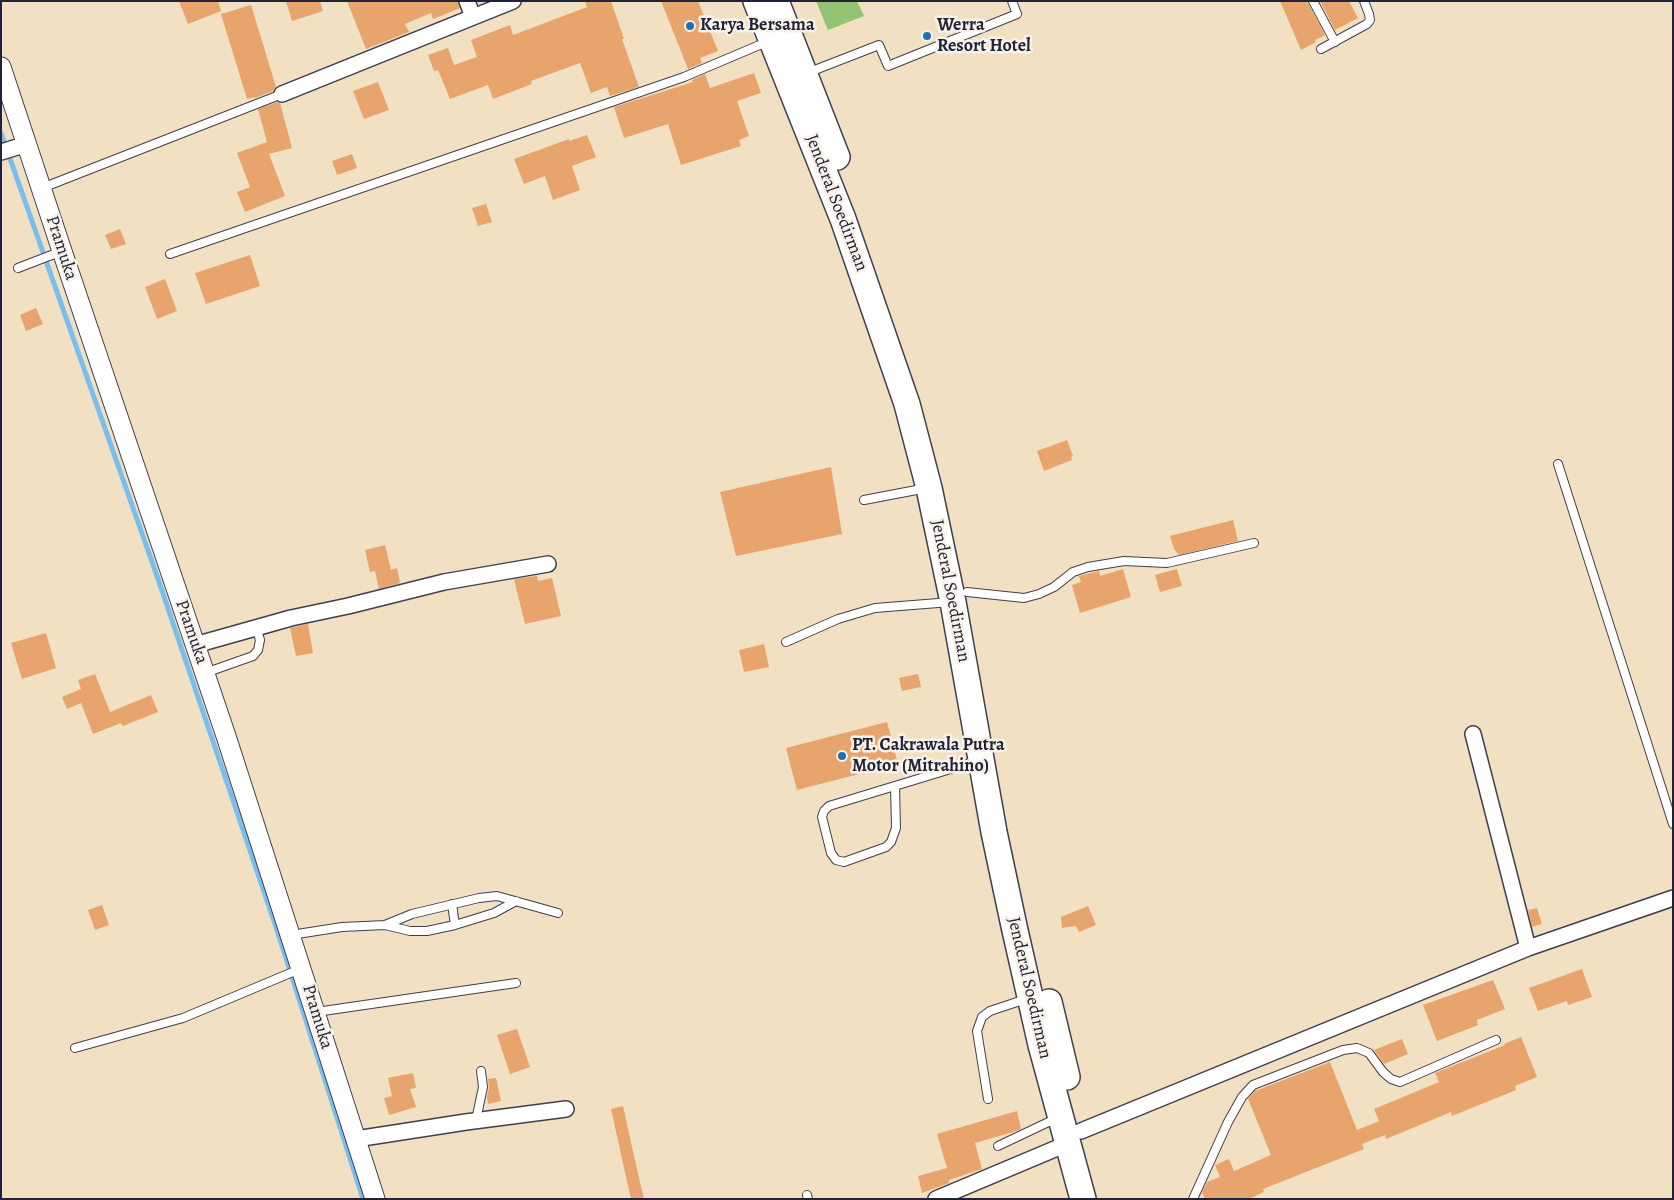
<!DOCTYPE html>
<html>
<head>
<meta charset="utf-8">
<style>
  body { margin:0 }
  #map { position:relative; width:1674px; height:1200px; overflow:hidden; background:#f1e0c2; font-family:Alegreya,serif }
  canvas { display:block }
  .frame { position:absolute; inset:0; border:2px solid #22223b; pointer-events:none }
</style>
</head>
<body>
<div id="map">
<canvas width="1674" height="1200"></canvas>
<div class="frame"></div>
</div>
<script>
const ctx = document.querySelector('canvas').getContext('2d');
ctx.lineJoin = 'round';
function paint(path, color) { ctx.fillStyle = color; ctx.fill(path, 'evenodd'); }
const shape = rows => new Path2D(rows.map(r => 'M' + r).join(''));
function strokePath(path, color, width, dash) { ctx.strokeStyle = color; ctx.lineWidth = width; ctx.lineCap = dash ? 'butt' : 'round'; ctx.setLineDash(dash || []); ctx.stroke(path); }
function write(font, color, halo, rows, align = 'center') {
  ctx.font = font + ' Alegreya,serif'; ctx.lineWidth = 5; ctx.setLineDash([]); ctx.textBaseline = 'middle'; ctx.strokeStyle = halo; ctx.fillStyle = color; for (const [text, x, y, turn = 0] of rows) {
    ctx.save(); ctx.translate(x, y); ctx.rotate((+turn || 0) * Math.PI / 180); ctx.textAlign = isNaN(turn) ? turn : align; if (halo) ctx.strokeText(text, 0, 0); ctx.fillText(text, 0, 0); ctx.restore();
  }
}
paint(shape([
  [816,1,857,1,864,16,828,30]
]), '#93c373');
strokePath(shape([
  [1,133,157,576,277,930,363,1199]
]), '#78beef', 5);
paint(shape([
  [179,1,218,1,221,11,188,24],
  [286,1,320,1,323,11,292,21],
  [347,1,458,1,460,8,433,19,431,13,405,24,409,32,366,49],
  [585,1,611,1,624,39,622,39,639,87,610,96,607,87,591,93,580,63,531,81,532,84,493,99,488,85,450,99,438,70,434,71,428,55,448,48,454,65,477,57,471,40,510,25,513,35,587,7],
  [661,1,698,1,718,51,700,58,702,63,688,69],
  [1280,1,1307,1,1325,35,1315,40,1316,42,1301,50],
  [1320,1,1349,1,1358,18,1335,30],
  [251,5,276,87,273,91,255,98,255,97,247,99,221,14],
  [754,73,761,93,737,101,749,136,739,140,741,146,681,165,668,124,624,138,614,107,693,82,692,80,705,74,710,88],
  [378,82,389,110,364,119,353,91],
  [277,102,280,103,292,148,269,154,285,196,245,212,237,192,250,187,237,153,267,142,258,109],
  [587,135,596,157,572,166,580,190,553,200,545,176,524,184,514,159,569,139,569,141],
  [352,154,357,168,337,175,332,161],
  [486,204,492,222,478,226,472,208],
  [120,229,126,244,111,249,105,235],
  [250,255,260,286,206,304,195,273],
  [165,279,177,311,157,319,145,287],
  [36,308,43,324,26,331,20,315],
  [1067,440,1073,456,1071,457,1072,460,1044,471,1037,451],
  [831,467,842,534,736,556,720,492],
  [1233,520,1238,541,1179,555,1174,549,1170,536],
  [385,545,391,570,397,568,400,583,379,589,375,571,370,572,365,550],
  [1123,569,1131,597,1080,613,1072,585,1081,582,1079,576,1099,571,1100,576],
  [1177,569,1182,586,1160,592,1155,575],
  [537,576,538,581,552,578,561,616,525,624,514,579],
  [308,624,313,653,296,656,290,628],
  [46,633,56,668,22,679,11,643],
  [764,644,769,667,744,672,739,650],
  [95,674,110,712,151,695,158,712,123,726,121,723,93,734,81,703,67,709,62,697,81,689,78,680],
  [918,674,921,687,902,691,899,678],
  [887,722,898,764,797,790,786,748],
  [102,905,109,925,95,930,88,910],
  [1088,906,1096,925,1079,932,1076,926,1062,928,1061,917],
  [1537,908,1542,924,1532,927,1528,910],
  [1582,969,1592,997,1568,1005,1567,1001,1538,1011,1529,988],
  [1493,980,1505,1009,1477,1020,1478,1025,1437,1041,1423,1005],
  [517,1029,530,1067,510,1074,497,1035],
  [1521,1037,1537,1077,1515,1086,1516,1090,1452,1116,1451,1112,1386,1139,1385,1135,1362,1144,1364,1149,1263,1189,1264,1192,1249,1199,1205,1199,1202,1192,1207,1182,1220,1177,1215,1165,1229,1159,1234,1171,1271,1155,1248,1099,1255,1091,1330,1062,1357,1130,1379,1121,1374,1109,1439,1082,1435,1073,1505,1045,1504,1044],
  [1402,1039,1408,1054,1384,1064,1374,1050],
  [413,1073,416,1088,410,1089,416,1107,389,1115,384,1098,392,1096,388,1078],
  [496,1078,501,1101,488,1104,487,1097,489,1088,488,1079],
  [623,1106,636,1165,644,1199,631,1199,624,1168,611,1109],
  [1017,1111,1021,1129,1013,1132,975,1143,982,1169,949,1180,949,1183,922,1193,918,1176,947,1168,937,1134]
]), '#e7a56d');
const service = shape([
  [1313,1,1335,42],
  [1321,49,1367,24,1370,20,1369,14,1364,1],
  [807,73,879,45,888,66,1017,14,1012,1],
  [42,188,282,94],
  [170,254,684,77,769,41],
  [18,268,62,251],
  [1558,464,1673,824],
  [864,500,927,488],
  [967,592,1024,598,1039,594,1054,587,1073,572,1088,567,1124,561,1167,563,1254,543],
  [786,642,838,619,875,608,951,602],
  [205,673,253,656,258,650,260,640,256,627],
  [895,786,896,828,891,842,886,847,844,862,836,860,831,853,822,817,824,811,829,806,977,761],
  [452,904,455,925],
  [385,925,412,914,479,898,497,896,558,913],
  [291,935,342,927,385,925,410,931,427,931,455,925,494,913,516,901],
  [316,1012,516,983],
  [75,1048,183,1018,300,969],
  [988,1099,977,1031,982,1017,990,1011,1026,999],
  [476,1120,483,1087,481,1071],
  [998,1146,1057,1118],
  [807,1195,808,1199],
  [1193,1199,1228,1122,1242,1097,1253,1085,1343,1050,1357,1048,1369,1053,1383,1072,1391,1079,1400,1082,1496,1040]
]);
const minor = shape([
  [467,1,473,17],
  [282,94,513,1],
  [1,152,27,144],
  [195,645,291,618,348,606,444,582,548,564],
  [1473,734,1528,948],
  [1081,1131,1528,948,1673,898],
  [356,1139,466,1122,566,1109],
  [936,1199,1069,1143]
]);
const tertiary = shape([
  [1,67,62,251,226,736,375,1199]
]);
const trunk = shape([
  [756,1,843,219,907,404,929,488,953,602,994,832,1014,926,1041,1045,1083,1199],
  [776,1,837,157],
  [1049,1002,1067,1077]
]);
strokePath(service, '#413e4f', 10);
strokePath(minor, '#413e4f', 18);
strokePath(tertiary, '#413e4f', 21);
strokePath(trunk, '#413e4f', 28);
strokePath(service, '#fff', 8);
strokePath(minor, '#fff', 15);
strokePath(tertiary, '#fff', 19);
strokePath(trunk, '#fff', 25);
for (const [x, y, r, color] of [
  [690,26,5,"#1f6fb2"],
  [927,36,5,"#1f6fb2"],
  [842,756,5,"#1f6fb2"]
]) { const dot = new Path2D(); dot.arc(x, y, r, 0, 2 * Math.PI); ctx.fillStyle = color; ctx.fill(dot); strokePath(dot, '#f7f3e8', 2); }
write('bold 18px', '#22223b', '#f7f3e8', [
  ["Karya Bersama",700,26],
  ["Werra",937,26],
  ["Resort Hotel",937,47],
  ["PT. Cakrawala Putra",852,746],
  ["Motor (Mitrahino)",852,767]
], 'left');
write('18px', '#22223b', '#f7f3e8', [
  ["Jenderal Soedirman",836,203,69],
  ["Pramuka",61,248,72],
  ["Jenderal Soedirman",950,591,79],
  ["Pramuka",191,632,71],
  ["Jenderal Soedirman",1029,988,77],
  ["Pramuka",317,1017,73]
]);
</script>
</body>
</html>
